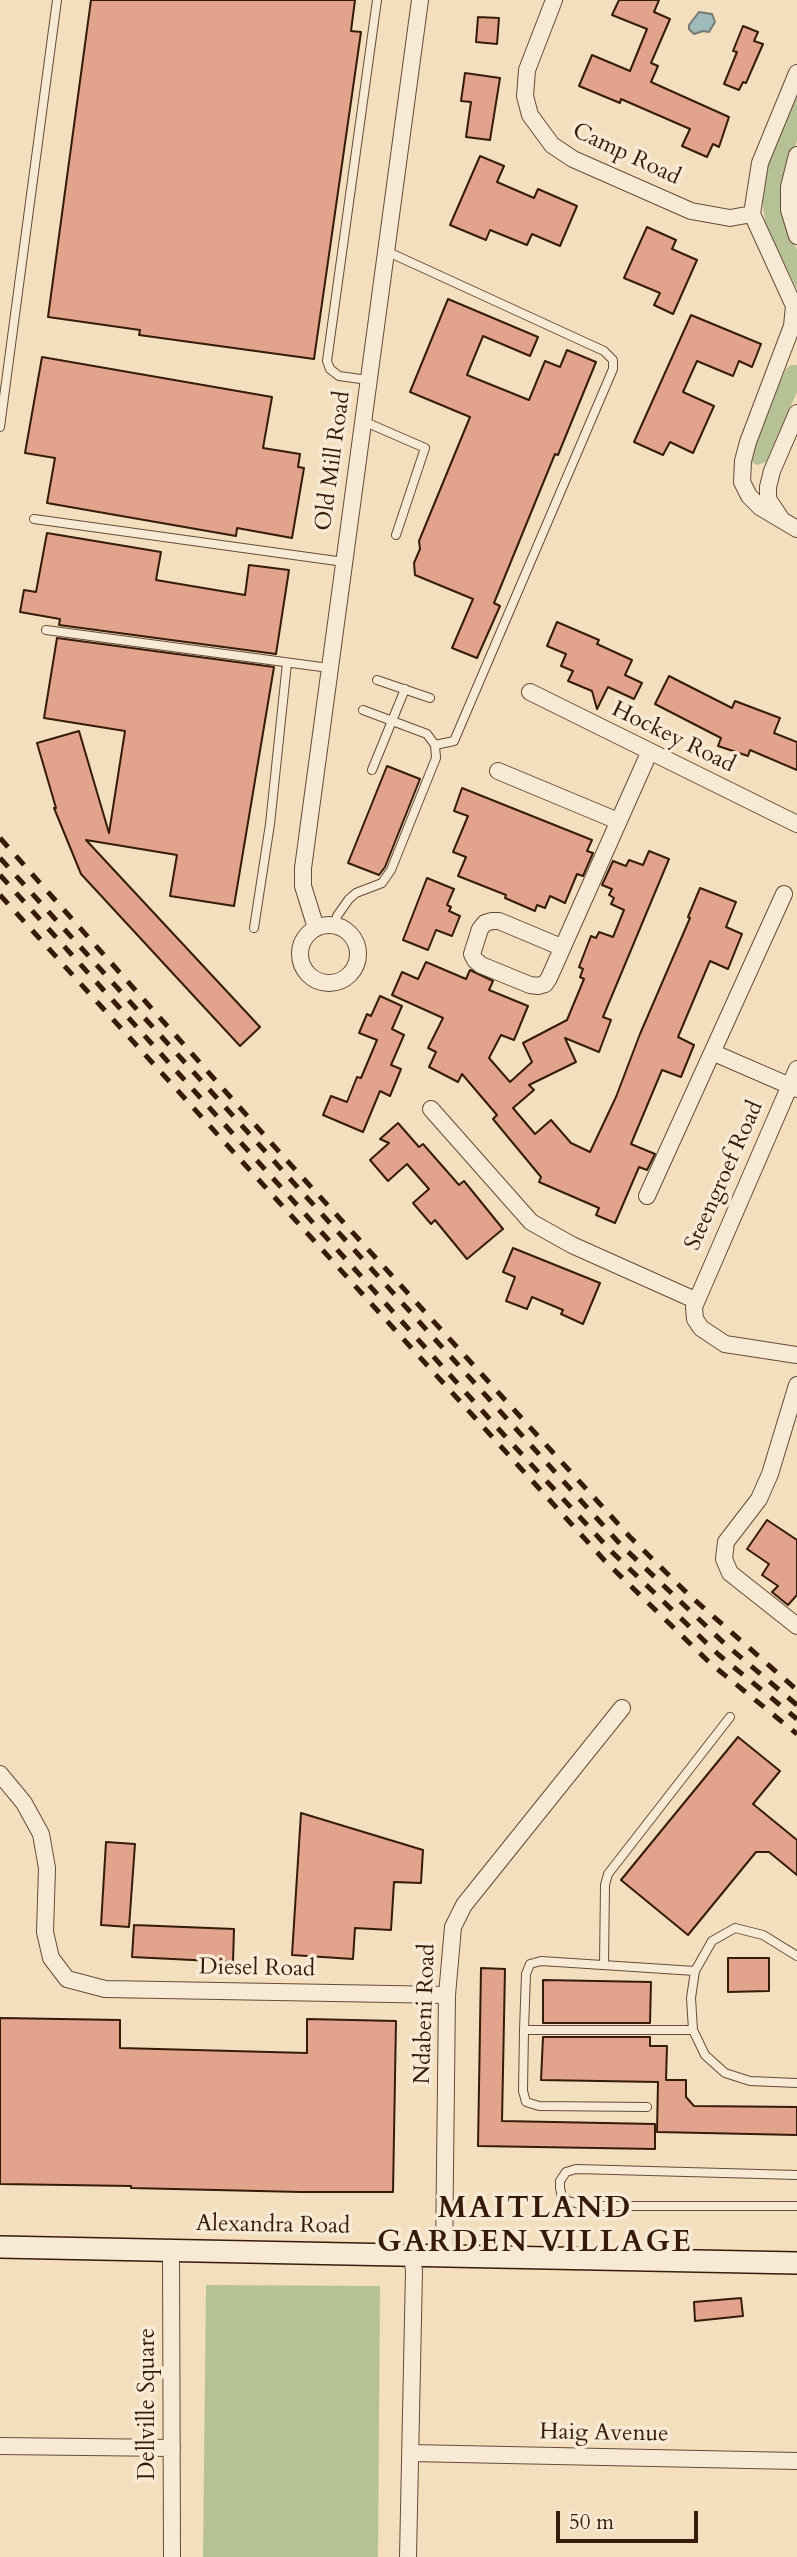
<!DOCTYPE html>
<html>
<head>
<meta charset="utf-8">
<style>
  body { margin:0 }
  #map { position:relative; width:797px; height:2557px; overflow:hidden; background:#f3debd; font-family:Cardo,serif }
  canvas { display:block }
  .scale { position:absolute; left:556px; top:2511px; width:142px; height:32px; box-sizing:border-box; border:4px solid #361b09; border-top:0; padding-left:9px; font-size:21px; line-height:24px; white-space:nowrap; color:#361b09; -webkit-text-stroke:5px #f7ead4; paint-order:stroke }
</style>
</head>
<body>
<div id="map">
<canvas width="797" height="2557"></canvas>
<div class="scale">50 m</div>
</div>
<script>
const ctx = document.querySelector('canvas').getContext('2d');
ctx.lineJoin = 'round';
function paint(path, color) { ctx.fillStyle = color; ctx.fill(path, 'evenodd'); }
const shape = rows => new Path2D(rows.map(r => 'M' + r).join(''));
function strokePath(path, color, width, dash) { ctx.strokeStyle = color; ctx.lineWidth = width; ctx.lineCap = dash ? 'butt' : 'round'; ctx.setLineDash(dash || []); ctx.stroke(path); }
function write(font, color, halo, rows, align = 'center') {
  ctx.font = font + ' Cardo,serif'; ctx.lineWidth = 7; ctx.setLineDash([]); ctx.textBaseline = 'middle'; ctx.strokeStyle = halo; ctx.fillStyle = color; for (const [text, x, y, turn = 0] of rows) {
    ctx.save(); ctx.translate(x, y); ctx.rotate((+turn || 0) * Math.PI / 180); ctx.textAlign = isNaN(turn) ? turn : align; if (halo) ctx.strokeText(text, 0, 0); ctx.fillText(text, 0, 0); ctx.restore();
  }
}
paint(shape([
  [797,97,797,141,782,179,782,207,785,225,797,250,797,289,766,229,763,207,764,175,771,154],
  [791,365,797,365,797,392,766,462,757,465,751,462,749,452,786,369],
  [206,2285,380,2286,378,2557,203,2557]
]), '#b6c295');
const water = shape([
  [699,12,712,14,715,22,709,32,703,31,694,34,689,29,689,25,699,12]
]);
paint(water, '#9ebaba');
strokePath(water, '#747a73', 2);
const building = shape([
  [91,0,355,0,351,31,361,32,314,359,139,335,140,330,48,317,91,0],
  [619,0,659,0,654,12,670,19,651,63,658,66,651,82,729,117,719,147,713,144,707,157,682,146,690,129,621,99,620,103,579,86,592,55,630,71,647,29,612,15,619,0],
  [478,17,499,18,497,44,476,42,478,17],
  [743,26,758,32,754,41,763,44,746,83,743,82,739,90,724,84,737,52,733,51,743,26],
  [465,73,500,78,490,140,466,137,471,102,461,101,465,73],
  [480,156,504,166,497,182,534,198,538,189,577,206,560,246,532,234,527,245,490,230,486,240,450,225,480,156],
  [647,227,676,240,672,249,697,260,673,314,654,305,660,293,624,278,647,227],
  [448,299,538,337,530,356,483,336,467,375,529,400,545,361,560,367,567,350,596,362,558,455,555,454,494,603,500,606,477,658,452,648,473,599,415,575,414,563,420,549,419,541,470,417,410,392,448,299],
  [691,315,761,344,752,367,739,361,733,376,697,361,683,392,714,406,693,453,670,442,663,455,634,442,691,315],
  [42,357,272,397,263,448,300,454,298,467,304,468,292,538,237,528,236,536,47,503,55,458,25,453,42,357],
  [47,533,161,552,156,580,245,595,249,565,289,570,276,654,59,625,60,619,20,612,24,590,36,592,47,533],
  [557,622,599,640,597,644,632,660,625,675,642,683,634,699,608,687,597,709,592,691,568,681,573,671,561,666,566,654,547,646,557,622],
  [57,638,274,667,234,906,170,896,177,855,86,840,260,1027,240,1046,81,874,54,808,56,808,37,743,79,731,109,833,125,731,44,718,57,638],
  [669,676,732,708,735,701,780,718,774,733,797,742,797,770,750,750,748,756,718,746,721,738,655,704,669,676],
  [387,766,420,779,385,867,379,875,348,863,387,766],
  [462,788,592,840,587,851,593,853,583,876,577,874,565,903,550,896,545,908,537,905,535,911,505,898,506,895,458,876,466,857,453,852,468,816,454,811,462,788],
  [649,851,669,859,603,1017,611,1020,599,1052,565,1038,576,1062,529,1085,534,1090,513,1108,535,1134,551,1120,571,1143,590,1152,616,1097,640,1034,690,918,688,917,700,888,736,902,726,927,742,934,728,969,710,961,678,1037,694,1045,681,1077,662,1070,631,1144,655,1154,647,1170,639,1167,615,1223,596,1215,599,1208,539,1182,541,1177,493,1119,497,1115,462,1074,458,1082,429,1067,436,1052,428,1048,443,1018,392,995,402,972,418,979,426,962,466,979,470,970,493,981,489,990,528,1006,514,1040,501,1035,489,1058,510,1082,532,1062,523,1043,567,1020,584,979,580,977,583,969,579,967,591,936,596,938,599,932,613,937,624,910,611,904,614,898,609,895,612,889,602,885,613,861,626,866,629,860,643,865,649,851],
  [427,878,454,889,447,905,451,907,449,911,460,916,452,936,436,930,428,950,403,940,427,878],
  [380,996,402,1006,392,1029,404,1035,391,1065,401,1069,390,1096,380,1091,363,1132,323,1115,331,1096,347,1102,357,1077,361,1078,377,1040,359,1033,367,1014,371,1016,380,996],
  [398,1123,419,1147,423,1144,459,1185,464,1181,503,1229,467,1259,435,1220,431,1224,413,1203,429,1189,407,1164,388,1181,370,1160,389,1143,380,1139,398,1123],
  [513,1248,600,1283,583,1324,561,1314,563,1310,532,1297,527,1309,506,1301,515,1277,503,1272,513,1248],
  [767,1520,797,1540,797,1595,788,1605,772,1592,778,1586,762,1575,769,1564,747,1549,767,1520],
  [738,1737,780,1771,753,1804,797,1840,797,1875,769,1852,756,1852,688,1935,621,1880,738,1737],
  [301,1813,423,1850,421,1883,394,1882,391,1930,355,1928,353,1959,292,1955,301,1813],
  [106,1842,135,1844,129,1927,101,1925,106,1842],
  [134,1925,234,1929,233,1962,132,1957,134,1925],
  [728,1958,769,1958,769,1991,728,1992,728,1958],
  [481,1968,505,1969,502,2121,655,2124,655,2149,478,2146,481,1968],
  [543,1980,651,1982,650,2023,543,2023,543,1980],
  [0,2018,120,2020,120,2048,307,2053,307,2019,396,2021,393,2192,301,2192,131,2188,131,2186,0,2184,0,2018],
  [543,2037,650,2037,650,2046,667,2046,666,2080,686,2080,686,2097,694,2106,797,2107,797,2135,657,2132,658,2082,541,2080,543,2037],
  [741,2298,743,2316,695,2321,694,2302,741,2298]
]);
paint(building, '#e1a38c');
strokePath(building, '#361b09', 2);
const lane = shape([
  [386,251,604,351,613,360,613,369,454,741,435,745],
  [368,380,339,376,330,369,327,361,377,0],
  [363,421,425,448,396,535],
  [0,427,57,0],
  [34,519,344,562],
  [46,630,329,668],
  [377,680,430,698],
  [372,770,405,689],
  [336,925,337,916,349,899,356,893,382,883,391,870,436,758,435,745,427,734,363,710],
  [254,928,270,824,287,663],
  [797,1956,763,1935,735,1928,712,1941,695,1971,691,1998,693,2030,705,2055,725,2073,750,2081,797,2083],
  [604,1965,605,1885,608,1874,730,1717],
  [524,2030,693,2030],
  [647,2107,539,2106,526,2102,523,2091,524,2030,526,1974,530,1964,541,1961,695,1971],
  [797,2175,576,2169,566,2172,560,2181,560,2188,562,2197,568,2201,587,2206,797,2206]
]);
const street = shape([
  [554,0,527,70,525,96,530,115,552,145,573,159,691,211,730,218,752,214],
  [797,73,760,163,752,214,794,306,792,326,748,442,743,461,742,482,749,496,760,507,797,529],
  [797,155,789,187,789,210,797,236],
  [780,517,768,499,768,487,772,471,797,413],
  [530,692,797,824],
  [498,771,618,821],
  '300 954a29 29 0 1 1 58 0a29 29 0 1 1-58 0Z',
  [316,928,303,886,303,868,420,0],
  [561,947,499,921,492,921,485,923,480,929,472,954,475,960,481,965,530,985,538,986,545,984,549,978,649,753],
  [714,1053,797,1089],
  [797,1069,694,1307,695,1319,701,1328,725,1344,797,1355],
  [431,1109,531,1222,572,1245,695,1300],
  [647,1196,784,894],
  [797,1385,770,1474,759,1499,726,1542,724,1559,730,1573,797,1626],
  [0,1774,24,1803,41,1834,47,1868,45,1932,51,1958,67,1979,105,1989,447,1995],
  [171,2250,172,2557],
  [444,2255,447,1995,453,1927,464,1905,622,1708],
  [0,2446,172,2448],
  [410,2453,797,2461],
  [408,2557,414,2271,412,2255]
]);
const secondary = shape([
  [0,2247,797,2263]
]);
strokePath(lane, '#654c36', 10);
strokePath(street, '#654c36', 18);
strokePath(secondary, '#361b09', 24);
strokePath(lane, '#f7ead4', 8);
strokePath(street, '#f7ead4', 16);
strokePath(secondary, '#f7ead4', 21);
strokePath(shape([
  [0,838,282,1155,630,1537,689,1595,797,1690],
  [0,858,621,1545,725,1644,797,1705],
  [0,875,504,1435,613,1553,719,1655,797,1719],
  [0,895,605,1561,710,1663,797,1734]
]), '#361b09', 5, [12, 12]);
write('23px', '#361b09', '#f7ead4', [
  ["Camp Road",626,155,25],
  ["Old Mill Road",334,461,-82],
  ["Hockey Road",673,738,26],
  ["Steengroef Road",725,1176,-66],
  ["Diesel Road",257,1969,1],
  ["Ndabeni Road",426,2014,-88],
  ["Alexandra Road",273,2226,1],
  ["Dellville Square",149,2404,-90],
  ["Haig Avenue",604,2434,1]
]);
ctx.letterSpacing = '2px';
write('bold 30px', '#361b09', '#f7ead4', [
  ["MAITLAND",535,2210],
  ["GARDEN VILLAGE",535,2244]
]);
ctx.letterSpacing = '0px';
</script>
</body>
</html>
